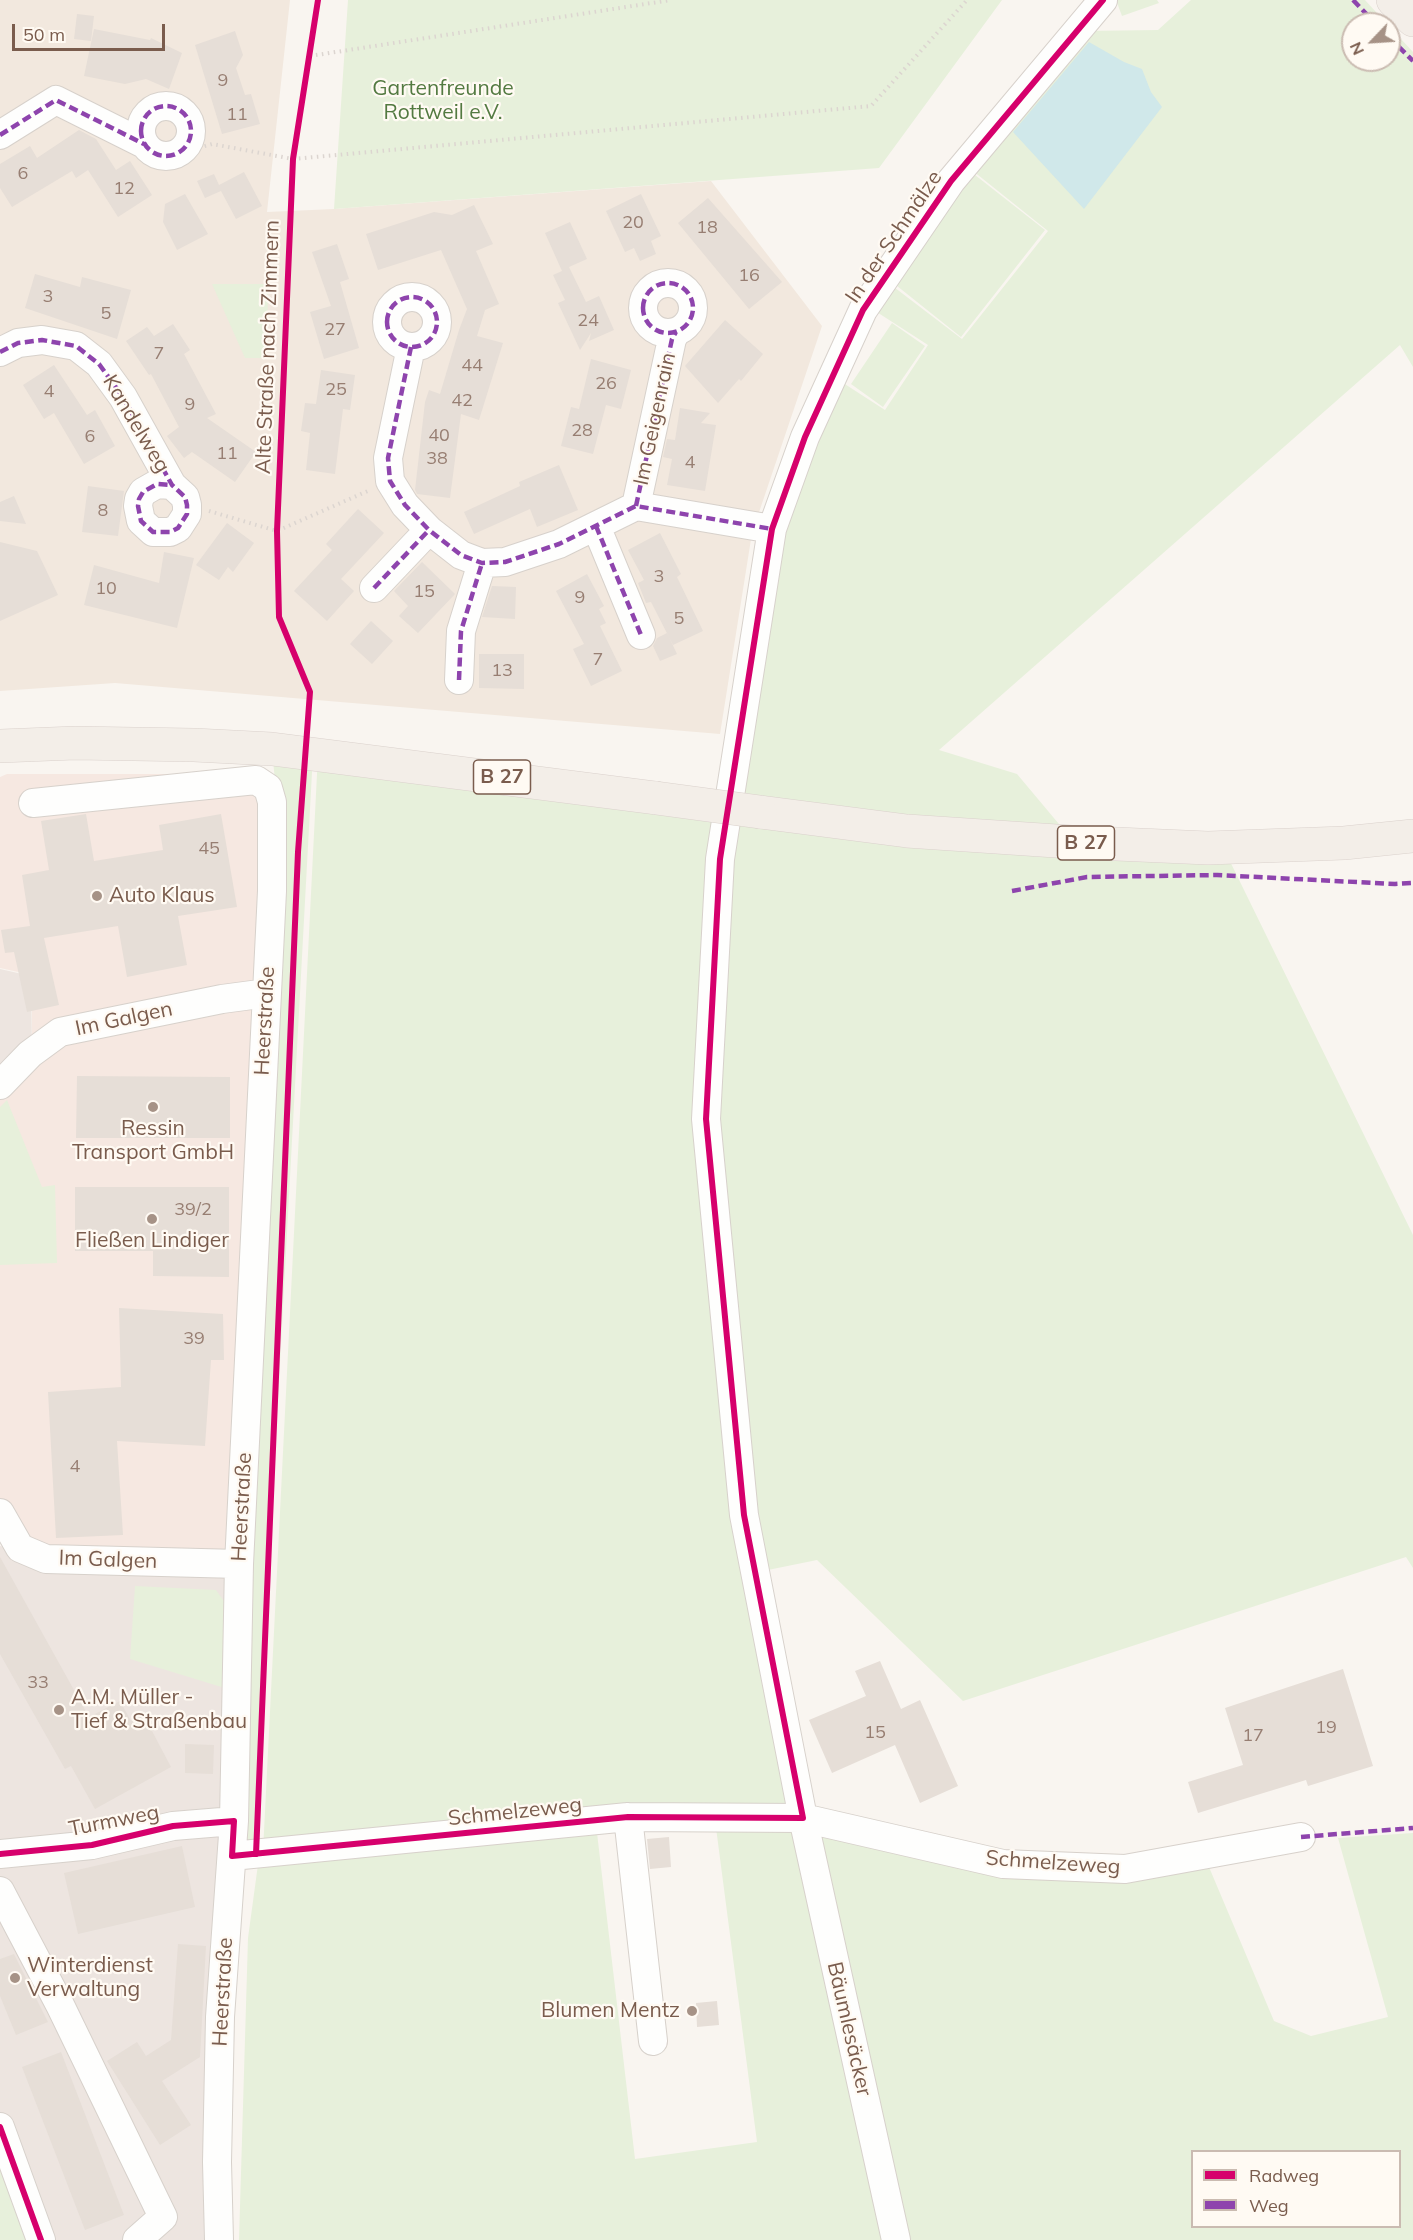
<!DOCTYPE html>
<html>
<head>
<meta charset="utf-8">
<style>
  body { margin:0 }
  #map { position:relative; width:1413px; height:2240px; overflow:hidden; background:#f9f5f0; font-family:Mulish,sans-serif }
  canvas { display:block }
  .legend { position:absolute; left:1191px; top:2150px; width:210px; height:78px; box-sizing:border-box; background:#fffaf3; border:2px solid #cabbb1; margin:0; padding:8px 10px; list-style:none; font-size:18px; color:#7a5c4d }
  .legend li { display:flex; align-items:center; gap:12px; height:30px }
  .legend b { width:30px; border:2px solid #cabbb1 }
  .north { position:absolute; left:1341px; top:12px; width:60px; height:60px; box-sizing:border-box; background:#fffaf3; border:2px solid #cabbb1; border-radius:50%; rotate:245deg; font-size:16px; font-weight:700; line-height:24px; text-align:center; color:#7a5c4d }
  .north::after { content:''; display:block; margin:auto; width:21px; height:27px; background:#a69286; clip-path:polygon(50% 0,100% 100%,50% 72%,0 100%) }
  .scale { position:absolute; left:12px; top:24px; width:153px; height:27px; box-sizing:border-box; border:3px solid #7a5c4d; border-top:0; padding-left:8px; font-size:18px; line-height:21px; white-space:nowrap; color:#7a5c4d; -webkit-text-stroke:4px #fffaf3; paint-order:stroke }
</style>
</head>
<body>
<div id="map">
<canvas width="1413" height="2240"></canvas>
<ul class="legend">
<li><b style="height:8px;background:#d6006c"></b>Radweg</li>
<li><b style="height:8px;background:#8e44ad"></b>Weg</li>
</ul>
<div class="north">N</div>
<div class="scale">50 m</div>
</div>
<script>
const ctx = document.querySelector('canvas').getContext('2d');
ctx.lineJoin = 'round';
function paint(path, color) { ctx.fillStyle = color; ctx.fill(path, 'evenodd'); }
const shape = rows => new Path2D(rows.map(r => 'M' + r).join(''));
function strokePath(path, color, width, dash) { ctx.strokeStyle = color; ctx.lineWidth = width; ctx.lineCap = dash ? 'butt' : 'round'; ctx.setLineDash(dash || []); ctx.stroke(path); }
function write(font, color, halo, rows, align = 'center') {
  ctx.font = font + ' Mulish,sans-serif'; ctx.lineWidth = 4.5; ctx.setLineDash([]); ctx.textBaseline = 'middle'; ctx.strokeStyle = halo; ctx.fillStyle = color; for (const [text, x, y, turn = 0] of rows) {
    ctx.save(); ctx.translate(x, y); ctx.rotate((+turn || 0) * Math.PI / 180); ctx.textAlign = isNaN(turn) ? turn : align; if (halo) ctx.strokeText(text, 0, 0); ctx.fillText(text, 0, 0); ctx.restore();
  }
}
paint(shape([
  [0,0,290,0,267,212,334,209,711,181,822,326,752,533,720,734,115,683,0,691]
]), '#f2e8de');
paint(shape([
  [7,774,271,774,236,1560,38,1557,0,1534,0,1093,32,1061,32,975,0,968,0,777]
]), '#f6e8e1');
paint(shape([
  [0,969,31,976,32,1057,0,1088],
  [0,1546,18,1550,236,1567,209,2240,48,2240,0,2112]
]), '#ede5e0');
paint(shape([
  [348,0,1002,0,879,168,334,209],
  [1116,0,1157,0,1159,3,1122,16],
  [1191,0,1365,0,1387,24,1353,24,1353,60,1389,60,1389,26,1413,52,1413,367,1400,345,939,750,1017,774,1069,836,732,797,777,528,837,379,885,410,928,345,869,307,886,281,962,339,1048,231,968,167,1083,31,1158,30],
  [970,171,1045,230,961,337,887,278],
  [212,284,268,284,267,358,245,358],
  [892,323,925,346,883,407,851,384],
  [272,750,313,754,254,1841,242,1842,276,791],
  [318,754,726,801,704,1118,742,1514,800,1815,263,1851],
  [731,803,1221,843,1413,1235,1413,1568,1406,1557,963,1701,817,1560,758,1572,709,1120],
  [7,1100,42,1187,55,1185,57,1263,0,1265,0,1107],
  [135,1586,216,1590,229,1608,228,1689,130,1659],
  [715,1820,801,1820,892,2240,239,2240,248,1938,259,1857,596,1824,635,2159,757,2142],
  [807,1824,1032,1879,1206,1860,1274,2021,1311,2036,1388,2017,1338,1838,1413,1833,1413,2240,902,2240],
  [1192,2152,1400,2152,1400,2226,1192,2226],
  [0,2146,34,2240,0,2240]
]), '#e7f0db');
paint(shape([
  [1089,42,1124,62,1142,69,1151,92,1162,107,1084,209,1013,132]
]), '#d0e8ea');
paint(shape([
  [77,14,94,16,91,41,74,39],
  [94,29,150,40,151,38,182,53,169,89,146,79,125,84,84,76],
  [235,31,243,55,236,68,245,95,251,94,260,124,222,134,195,45],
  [79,130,96,139,116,170,130,161,152,195,118,217,88,170,76,178,72,171,12,207,0,188,0,164,30,146,37,158],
  [244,172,262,206,236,219,221,191,205,198,197,181,214,174,219,185],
  [185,194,208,234,177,250,163,222,165,204],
  [641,194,661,236,651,241,656,254,640,261,634,248,625,252,606,211],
  [708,198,782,282,749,309,678,223],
  [474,205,493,244,476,251,499,304,485,310,477,336,503,343,479,420,461,414,450,498,417,494,415,490,425,402,429,390,440,394,459,330,467,309,441,250,378,270,366,234,434,212,452,215],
  [570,222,587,259,569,267,586,302,599,296,614,330,589,341,591,333,580,350,558,303,565,300,553,275,562,271,545,233],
  [337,244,349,279,340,282,359,348,324,359,310,312,331,306,312,252],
  [35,274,80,287,82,277,131,290,117,339,25,308],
  [725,320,763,354,741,381,739,379,718,403,685,366],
  [173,324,190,350,184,354,216,414,207,418,256,452,235,482,192,452,184,458,167,436,179,427,151,374,149,375,126,341,147,327,154,336],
  [591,359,631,370,621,409,606,405,593,454,561,446,571,407,579,409],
  [54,365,87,415,95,410,115,446,84,464,54,413,44,419,23,385],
  [321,370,355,375,350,410,343,409,335,474,306,470,310,433,301,431,305,403,316,404],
  [680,408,710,413,701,423,716,425,705,491,667,485,672,459,663,457,667,439,675,440],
  [559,465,578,510,537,527,530,509,474,534,464,512,520,486,519,482],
  [88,486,124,491,118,536,82,532],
  [14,496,26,524,0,521,0,502],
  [358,509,384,533,341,579,354,591,327,621,294,591,332,550,326,544],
  [227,523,254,543,233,572,228,567,219,580,196,565],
  [660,533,681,574,677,577,703,631,673,645,651,602,646,603,638,583,644,580,628,550],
  [0,542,37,551,58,595,0,621],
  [164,552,194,558,177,628,84,605,94,565,159,583],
  [422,562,455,594,418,633,399,616,408,606,394,591],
  [587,574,604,606,599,609,606,623,600,626,622,671,591,686,573,649,584,644,556,591],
  [492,586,516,587,515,619,482,617],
  [371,621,393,641,372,664,350,644],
  [667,633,677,654,660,661,653,646,657,638],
  [479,654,524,654,524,689,479,688],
  [86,814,94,861,163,850,159,825,221,814,237,907,178,916,187,965,127,977,118,926,44,938,59,1005,27,1012,14,952,5,953,1,930,30,926,22,875,49,870,41,821],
  [77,1076,230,1077,230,1138,76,1138],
  [75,1187,229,1187,229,1277,153,1276,153,1251,75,1251],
  [119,1308,223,1314,224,1360,211,1360,205,1446,117,1441,123,1535,56,1538,48,1392,121,1387],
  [0,1557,89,1717,120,1701,131,1721,143,1714,171,1767,95,1809,71,1766,65,1769,0,1654],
  [880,1661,901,1709,920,1700,958,1786,920,1803,895,1745,832,1773,809,1720,866,1696,855,1671],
  [1343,1669,1373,1766,1308,1786,1306,1780,1198,1813,1188,1782,1243,1765,1225,1708],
  [185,1744,214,1745,213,1774,185,1773],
  [669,1837,671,1867,650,1869,647,1839],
  [182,1846,195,1907,78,1934,64,1873],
  [178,1944,206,1946,200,2057,162,2081,191,2125,160,2145,107,2061,137,2042,146,2056,171,2040],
  [14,1954,48,2022,16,2035,0,1996,0,1959],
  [717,2001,719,2025,697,2027,696,2003],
  [61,2052,124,2215,85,2230,22,2067]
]), '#e6ded7');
const minor = shape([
  '141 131a25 25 0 1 1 50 0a25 25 0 1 1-50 0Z',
  [0,135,56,100,144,144],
  '643 308a25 25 0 1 1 50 0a25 25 0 1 1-50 0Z',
  '387 322a25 25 0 1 1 50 0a25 25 0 1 1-50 0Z',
  [411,347,388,458,390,481,405,505,429,530,461,555,482,563,505,562,559,544,636,506,772,529],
  [0,352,18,343,42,340,76,346,99,364,123,397,172,485,185,497,187,505,187,514,178,528,170,532,153,532,141,521,138,506,139,499,143,492,157,484,172,485],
  [636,506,672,339,676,332],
  [596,526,641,635],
  [374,588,429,530],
  [459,680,461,631,482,563],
  [33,803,256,780,268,788,272,802,272,891,239,1564,234,1821,220,2017,217,2162,219,2240],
  [0,1085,30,1054,60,1032,222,999,267,993],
  [0,1513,20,1548,46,1559,239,1564],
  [628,1817,653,2041],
  [0,1854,92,1845,173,1826,234,1821],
  [232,1856,628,1817,803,1818,1003,1864,1125,1869,1301,1837],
  [0,1891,60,2005,163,2217,137,2240],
  [0,2127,41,2240],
  [896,2240,803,1818,744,1515,706,1119,720,859,772,529,805,437,863,310,951,181,1103,0]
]);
const major = shape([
  [1393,0,1413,20],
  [0,746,75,743,194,745,272,749,656,798],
  [760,812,907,831,1071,842,1208,848,1344,843,1413,836]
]);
strokePath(minor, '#d7d1cb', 30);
strokePath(major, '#dad1cc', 34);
strokePath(shape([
  [310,56,671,0],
  [170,156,212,144,293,159,871,106,967,0],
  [209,511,277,531,370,490]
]), '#dcd5d0', 4, [1.5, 4.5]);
strokePath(minor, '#fefefd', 28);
strokePath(major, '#f3eee8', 33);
const majorBridge = shape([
  [656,798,760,812]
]);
strokePath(majorBridge, '#dad1cc', 34, []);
strokePath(majorBridge, '#f3eee8', 33);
strokePath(shape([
  [1353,0,1376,24],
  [1389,37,1413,61],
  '141 131a25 25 0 1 1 50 0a25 25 0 1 1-50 0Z',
  [0,135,56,100,144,144],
  '643 308a25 25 0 1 1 50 0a25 25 0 1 1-50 0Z',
  '387 322a25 25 0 1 1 50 0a25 25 0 1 1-50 0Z',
  [411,347,388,458,390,481,405,505,429,530,461,555,482,563,505,562,559,544,636,506,772,529],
  [0,352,18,343,42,340,76,346,99,364,123,397,172,485,185,497,187,505,187,514,178,528,170,532,153,532,141,521,138,506,139,499,143,492,157,484,172,485],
  [636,506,672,339,676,332],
  [596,526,641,635],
  [374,588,429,530],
  [459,680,461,631,482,563],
  [1012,891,1087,877,1217,875,1395,884,1413,883],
  [1301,1837,1413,1828]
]), '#8e44ad', 4.5, [9, 4.5]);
strokePath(shape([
  [0,1854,92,1845,173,1826,234,1821,232,1856,628,1817,803,1818,744,1515,706,1119,720,859,772,529,805,437,863,310,951,181,1103,0],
  [256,1854,298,852,310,692,279,617,277,531,293,159,318,0],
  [0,2127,41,2240]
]), '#d6006c', 6);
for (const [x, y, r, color] of [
  [97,896,6,"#a69286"],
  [153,1107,6,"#a69286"],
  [152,1219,6,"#a69286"],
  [59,1710,6,"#a69286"],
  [15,1978,6,"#a69286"],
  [692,2011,6,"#a69286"]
]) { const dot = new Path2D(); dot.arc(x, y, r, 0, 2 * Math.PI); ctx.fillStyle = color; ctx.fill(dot); strokePath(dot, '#fffaf3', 2); }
write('18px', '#977e72', null, [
  ["9",223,81],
  ["11",237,115],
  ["6",23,174],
  ["12",124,189],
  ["20",633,223],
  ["18",707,228],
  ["16",749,276],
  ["3",48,297],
  ["5",106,314],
  ["24",588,321],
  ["27",335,330],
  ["7",159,354],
  ["44",472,366],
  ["26",606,384],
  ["25",336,390],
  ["4",49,392],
  ["42",462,401],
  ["9",190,405],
  ["28",582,431],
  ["40",439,436],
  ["6",90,437],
  ["11",227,454],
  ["38",437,459],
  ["4",690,463],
  ["8",103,511],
  ["3",659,577],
  ["10",106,589],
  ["15",424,592],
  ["9",580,598],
  ["5",679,619],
  ["7",598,660],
  ["13",502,671],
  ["45",209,849],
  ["39/2",193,1210],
  ["39",194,1339],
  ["4",75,1467],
  ["33",38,1683],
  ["19",1326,1728],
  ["15",875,1733],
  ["17",1253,1736]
]);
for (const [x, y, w] of [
  [502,777,57],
  [1086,843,57]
]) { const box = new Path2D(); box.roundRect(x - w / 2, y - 17, w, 34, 4.5); ctx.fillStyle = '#fffaf3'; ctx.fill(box); strokePath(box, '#7a5c4d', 1.5); }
write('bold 20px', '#7a5c4d', null, [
  ["B 27",502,777],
  ["B 27",1086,843]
]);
write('21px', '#537a41', '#fffaf3', [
  ["Gartenfreunde",443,89],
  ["Rottweil e.V.",443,113]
]);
write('21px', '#7a5c4d', '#fffaf3', [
  ["In der Schmälze",894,237,-56],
  ["Alte Straße nach Zimmern",268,347,-88],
  ["Im Geigenrain",655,419,-78],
  ["Kandelweg",136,424,59],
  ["Im Galgen",124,1019,-12],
  ["Heerstraße",265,1021,-87],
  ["Heerstraße",242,1507,-87],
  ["Im Galgen",108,1560,2],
  ["Schmelzeweg",515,1812,-6],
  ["Turmweg",114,1821,-11],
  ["Schmelzeweg",1053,1863,4],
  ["Heerstraße",223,1992,-87],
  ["Bäumlesäcker",849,2029,77]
]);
write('21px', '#7a5c4d', '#fffaf3', [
  ["Auto Klaus",109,896],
  ["Ressin",153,1129,"center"],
  ["Transport GmbH",153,1153,"center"],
  ["Fließen Lindiger",152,1241,"center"],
  ["A.M. Müller -",71,1698],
  ["Tief & Straßenbau",71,1722],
  ["Winterdienst",27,1966],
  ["Verwaltung",27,1990],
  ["Blumen Mentz",680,2011,"right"]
], 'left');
</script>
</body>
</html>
